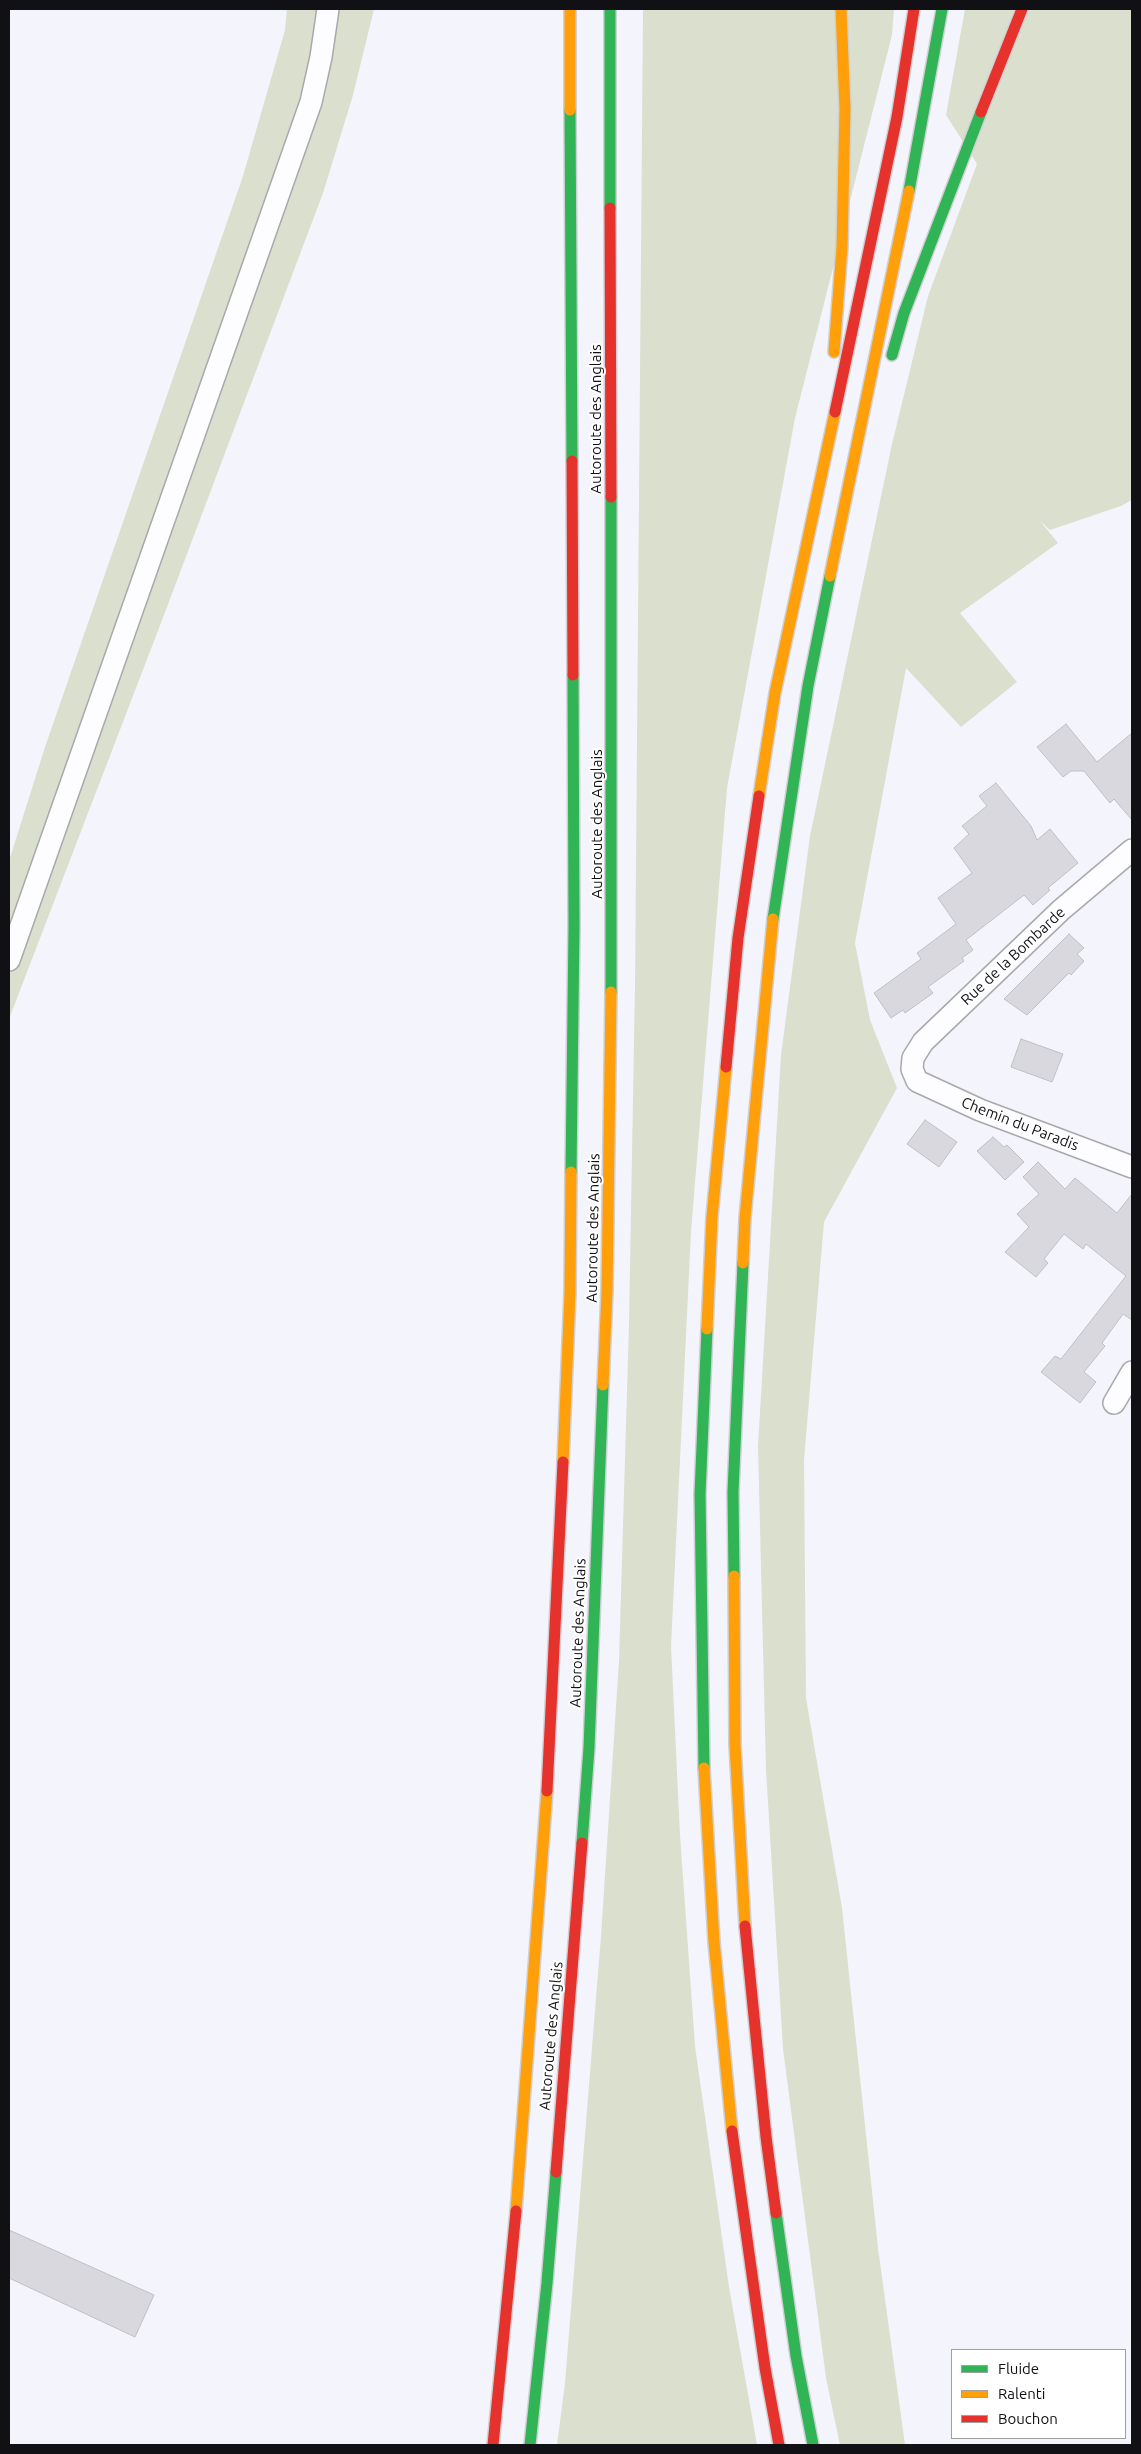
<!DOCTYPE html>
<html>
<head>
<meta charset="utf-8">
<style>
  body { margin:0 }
  #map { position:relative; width:1141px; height:2454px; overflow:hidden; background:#f4f4fc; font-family:Ubuntu,sans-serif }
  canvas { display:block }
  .frame { position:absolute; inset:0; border:10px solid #111115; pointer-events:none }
  .legend { position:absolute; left:951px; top:2349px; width:175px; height:90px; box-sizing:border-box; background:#fff; border:1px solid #a0a0a1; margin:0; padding:6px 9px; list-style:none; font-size:15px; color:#111115 }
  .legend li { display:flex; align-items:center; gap:10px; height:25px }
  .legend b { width:25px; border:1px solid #a0a0a1 }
</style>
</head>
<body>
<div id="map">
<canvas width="1141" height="2454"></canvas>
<div class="frame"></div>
<ul class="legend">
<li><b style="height:6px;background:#30b455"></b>Fluide</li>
<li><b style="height:6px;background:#ff9f0a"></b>Ralenti</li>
<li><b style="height:6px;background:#e5322d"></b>Bouchon</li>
</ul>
</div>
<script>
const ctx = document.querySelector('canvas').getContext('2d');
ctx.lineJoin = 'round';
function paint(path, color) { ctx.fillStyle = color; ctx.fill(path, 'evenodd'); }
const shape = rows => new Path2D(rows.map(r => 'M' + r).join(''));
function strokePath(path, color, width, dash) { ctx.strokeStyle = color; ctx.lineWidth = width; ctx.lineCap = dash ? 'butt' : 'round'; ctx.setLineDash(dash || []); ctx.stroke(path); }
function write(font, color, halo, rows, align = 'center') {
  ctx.font = font + ' Ubuntu,sans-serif'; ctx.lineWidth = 4; ctx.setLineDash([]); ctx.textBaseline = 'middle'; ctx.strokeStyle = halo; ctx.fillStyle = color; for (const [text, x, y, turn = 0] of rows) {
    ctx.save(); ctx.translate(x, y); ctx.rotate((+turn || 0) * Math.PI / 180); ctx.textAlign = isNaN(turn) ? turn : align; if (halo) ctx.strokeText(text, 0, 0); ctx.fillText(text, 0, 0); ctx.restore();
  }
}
paint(shape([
  [287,9,374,9,353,95,323,193,164,615,9,1019,9,861,45,747,243,176,285,30],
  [643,9,894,9,892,35,795,418,727,788,691,1232,671,1646,680,1835,695,2046,729,2287,757,2445,557,2445,565,2383,601,1936,619,1661,629,1324,635,985],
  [965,9,1132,9,1132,500,1121,506,1050,530,1040,521,1058,543,960,613,1017,682,961,727,906,668,855,943,870,1020,897,1088,824,1222,804,1460,806,1698,842,1908,878,2248,905,2445,840,2445,826,2378,783,2049,766,1770,758,1446,781,1055,810,836,892,444,928,296,977,164,946,115]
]), '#dae0cd');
const building = shape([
  [1066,724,1097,762,1132,733,1132,820,1114,799,1110,803,1084,771,1071,771,1063,777,1037,747,1066,724],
  [996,783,1031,826,1037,840,1050,829,1078,863,1048,888,1050,890,1033,905,1024,895,966,940,973,950,962,958,964,961,928,987,933,993,905,1013,903,1010,891,1018,874,993,921,959,917,953,956,924,938,898,972,873,954,848,969,834,962,826,987,806,979,796,996,783],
  [1069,934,1084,948,1077,954,1084,961,1071,975,1069,973,1027,1015,1004,999,1069,934],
  [1021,1039,1063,1054,1052,1082,1011,1067,1021,1039],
  [925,1120,957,1142,939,1167,907,1144,925,1120],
  [993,1137,1004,1147,1007,1145,1024,1162,1005,1180,977,1151,993,1137],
  [1038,1162,1065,1189,1075,1178,1117,1213,1132,1194,1132,1320,1123,1314,1102,1343,1105,1346,1084,1372,1096,1382,1080,1403,1041,1372,1055,1356,1061,1359,1126,1276,1086,1244,1083,1249,1064,1234,1044,1259,1048,1263,1036,1277,1005,1252,1029,1227,1017,1214,1039,1194,1023,1177,1038,1162],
  [9,2230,154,2295,135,2337,9,2278,9,2230]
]);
paint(building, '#d8d8de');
strokePath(building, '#bfbfc4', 1);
const street = shape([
  [1132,850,1061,910,923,1042,913,1058,912,1069,917,1081,980,1110,1132,1167],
  [9,960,311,102,321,57,328,9],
  [1114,1403,1132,1372]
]);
const fast = shape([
  [610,9,610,208],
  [570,110,572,461],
  [909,191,942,9],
  [892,355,904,313,981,112],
  [611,497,611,992],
  [773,919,808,686,830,576],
  [571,1172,574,927,573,675],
  [734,1576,733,1492,743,1263],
  [704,1768,700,1494,707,1329],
  [582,1843,589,1748,603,1385],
  [776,2213,796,2356,813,2445],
  [530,2445,547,2283,556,2172]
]);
const slow = shape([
  [570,9,570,110],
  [834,352,842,247,845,109,841,9],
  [830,576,909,191],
  [759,796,775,693,835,412],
  [743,1263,745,1218,773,919],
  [707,1329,712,1217,726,1067],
  [603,1385,607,1292,611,992],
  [563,1462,570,1293,571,1172],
  [734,1576,735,1745,745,1926],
  [704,1768,714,1942,732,2131],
  [516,2211,547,1791]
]);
const jam = shape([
  [981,112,1022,9],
  [610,208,611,497],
  [835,412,897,117,914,9],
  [572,461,573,675],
  [726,1067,738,938,759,796],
  [547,1791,563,1462],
  [745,1926,766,2137,776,2213],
  [732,2131,765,2368,779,2445],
  [556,2172,582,1843],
  [493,2445,516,2211]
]);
strokePath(street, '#a8a8ad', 24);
strokePath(fast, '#d0d0d4', 14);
strokePath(slow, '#d0d0d4', 14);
strokePath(jam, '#d0d0d4', 14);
strokePath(street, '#fdfdff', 21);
strokePath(fast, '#30b455', 11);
strokePath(slow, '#ff9f0a', 11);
strokePath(jam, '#e5322d', 11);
write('15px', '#111115', '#fff', [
  ["Autoroute des Anglais",596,419,-90],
  ["Autoroute des Anglais",597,824,-90],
  ["Rue de la Bombarde",1013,956,-43],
  ["Chemin du Paradis",1020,1124,21],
  ["Autoroute des Anglais",593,1228,-89],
  ["Autoroute des Anglais",578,1633,-88],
  ["Autoroute des Anglais",551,2036,-85]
]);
</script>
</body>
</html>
